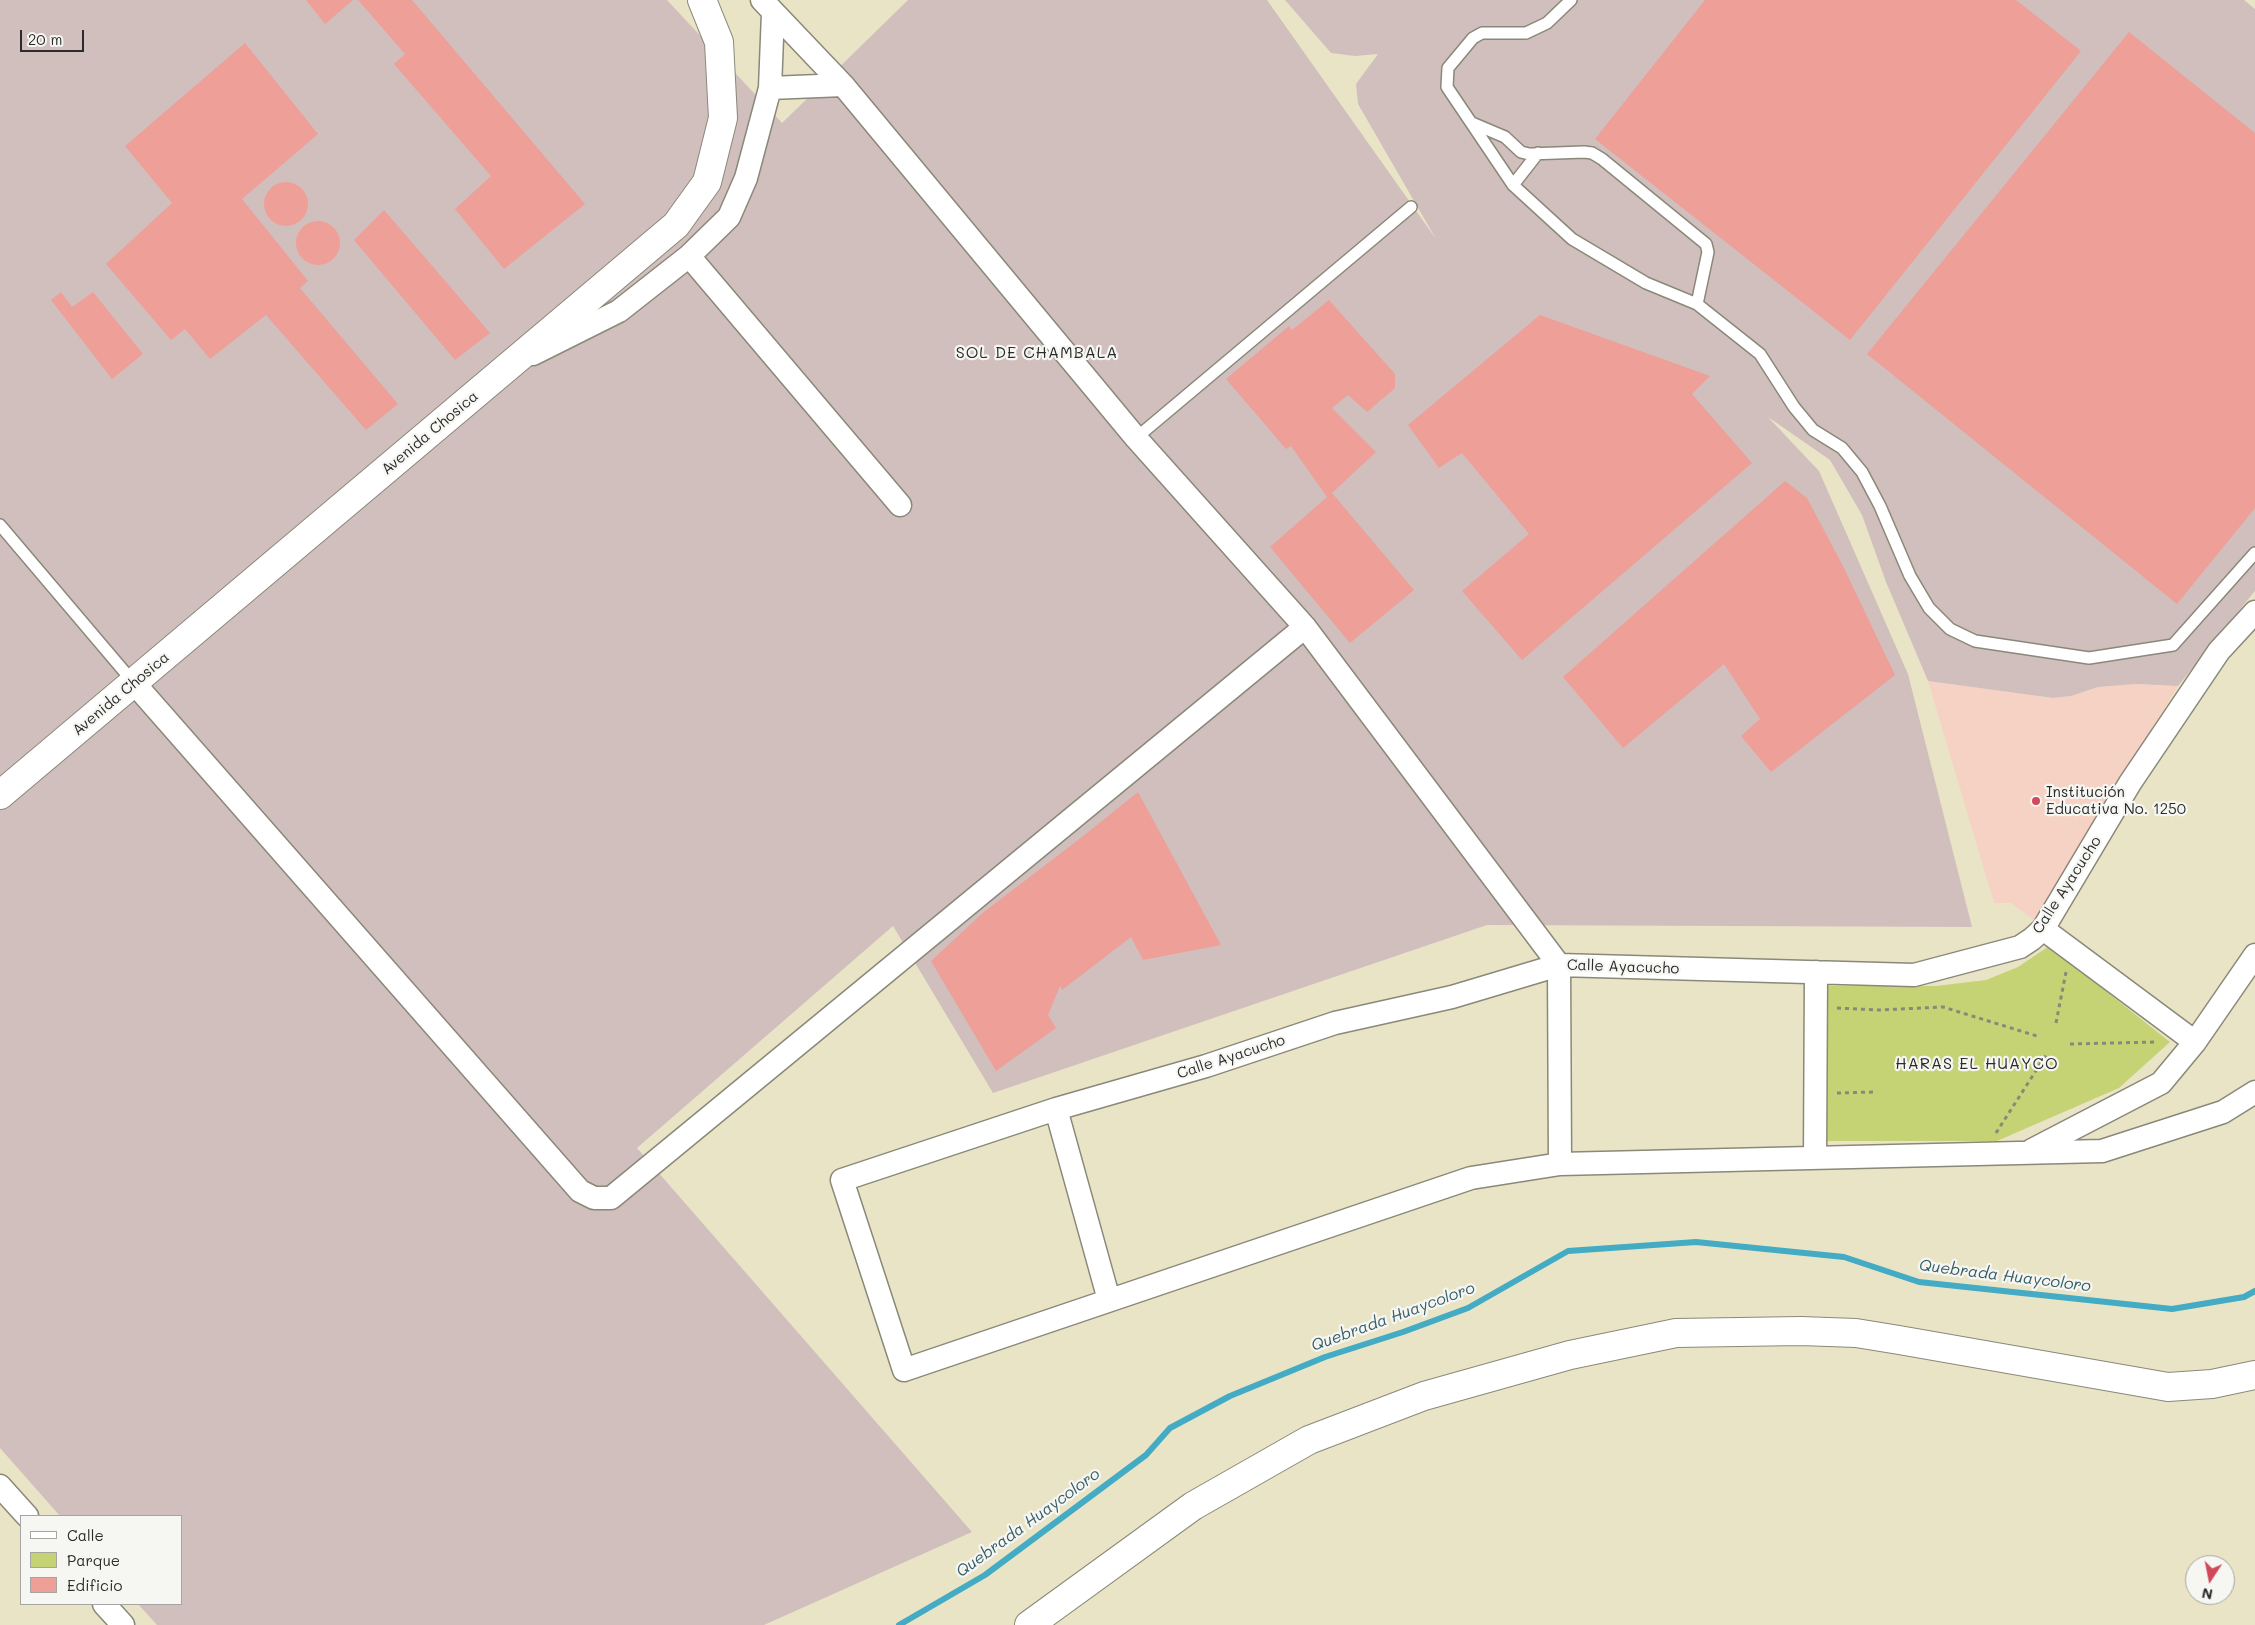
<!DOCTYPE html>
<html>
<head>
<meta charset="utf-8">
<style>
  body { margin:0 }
  #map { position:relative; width:2255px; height:1625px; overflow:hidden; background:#eae4c7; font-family:Mali,sans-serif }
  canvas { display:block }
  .legend { position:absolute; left:20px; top:1515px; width:162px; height:90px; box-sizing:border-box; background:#f6f6f2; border:1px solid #a5a5a2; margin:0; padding:6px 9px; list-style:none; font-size:15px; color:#2b2b2b }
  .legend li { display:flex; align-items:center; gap:10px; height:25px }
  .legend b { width:25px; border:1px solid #a5a5a2 }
  .north { position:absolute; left:2185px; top:1555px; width:50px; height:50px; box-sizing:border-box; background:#f6f6f2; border:1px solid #a5a5a2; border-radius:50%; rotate:191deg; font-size:14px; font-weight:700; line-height:20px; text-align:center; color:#2b2b2b }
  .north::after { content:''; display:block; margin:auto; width:18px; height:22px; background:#d1495b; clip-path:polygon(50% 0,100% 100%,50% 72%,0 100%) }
  .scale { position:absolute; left:20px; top:30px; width:64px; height:22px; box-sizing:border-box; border:2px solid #2b2b2b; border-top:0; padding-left:6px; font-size:15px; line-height:18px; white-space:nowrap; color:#2b2b2b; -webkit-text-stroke:4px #f6f6f2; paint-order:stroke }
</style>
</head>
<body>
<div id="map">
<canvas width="2255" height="1625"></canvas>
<ul class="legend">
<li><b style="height:6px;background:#fff"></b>Calle</li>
<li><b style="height:14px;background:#c6d375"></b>Parque</li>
<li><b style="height:14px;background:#ed9f98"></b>Edificio</li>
</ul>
<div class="north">N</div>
<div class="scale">20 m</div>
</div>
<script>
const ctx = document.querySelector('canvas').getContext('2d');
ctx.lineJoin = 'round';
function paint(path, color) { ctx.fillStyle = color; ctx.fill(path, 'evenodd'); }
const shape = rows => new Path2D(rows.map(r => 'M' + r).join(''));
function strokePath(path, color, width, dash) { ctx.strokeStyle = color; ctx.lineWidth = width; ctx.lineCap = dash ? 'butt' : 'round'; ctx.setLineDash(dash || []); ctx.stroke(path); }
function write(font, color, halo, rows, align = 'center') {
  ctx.font = font + ' Mali,sans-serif'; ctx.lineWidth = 4.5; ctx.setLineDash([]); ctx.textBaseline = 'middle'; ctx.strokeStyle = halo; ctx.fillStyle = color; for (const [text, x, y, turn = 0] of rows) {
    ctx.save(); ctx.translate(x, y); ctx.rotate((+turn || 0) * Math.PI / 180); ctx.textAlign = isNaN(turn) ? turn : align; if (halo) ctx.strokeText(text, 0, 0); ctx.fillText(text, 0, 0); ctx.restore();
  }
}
paint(shape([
  [1928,681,2053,698,2071,696,2098,687,2136,684,2178,686,2034,920,2011,903,1994,903]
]), '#f6d2c4');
paint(shape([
  [0,0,667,0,782,123,908,0,1267,0,1436,239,1358,104,1356,84,1378,54,1355,56,1331,53,1285,0,2244,0,2255,9,2255,591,2178,686,2136,684,2098,687,2071,696,2053,698,1928,681,1886,582,1862,515,1830,460,1768,417,1819,471,1908,674,1972,927,1487,925,993,1093,893,926,637,1148,972,1532,764,1625,157,1625,138,1604,181,1604,181,1516,60,1516,0,1448]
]), '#d1bfbe');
paint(shape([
  [2049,946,2170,1042,2119,1088,1997,1141,1822,1141,1819,986,1936,986,1986,980,2018,967]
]), '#c6d375');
strokePath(shape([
  [899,1625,985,1575,1146,1455,1170,1428,1230,1396,1325,1357,1403,1332,1468,1308,1568,1251,1696,1242,1844,1257,1919,1282,2172,1309,2244,1297,2255,1291]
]), '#43abc3', 6);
paint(shape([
  [306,0,353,0,325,24],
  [358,0,412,0,585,204,504,269,455,209,491,176,394,64,405,54],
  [1705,0,2016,0,2081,51,1850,340,1595,139],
  [2129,32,2255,133,2255,508,2177,604,1867,354],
  [245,43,318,134,242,199,308,281,300,288,398,404,366,430,266,315,210,359,185,329,171,340,106,264,172,203,125,146],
  '264 204a22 22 0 1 1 44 0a22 22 0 1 1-44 0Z',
  [384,210,490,333,455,360,354,240],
  '296 243a22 22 0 1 1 44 0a22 22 0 1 1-44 0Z',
  [61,292,72,307,93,292,143,354,112,379,51,300],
  [1329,300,1395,374,1395,388,1367,412,1348,395,1332,408,1376,452,1332,493,1414,590,1350,643,1270,547,1327,497,1291,446,1286,449,1226,379,1289,326,1292,330],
  [1540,315,1710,376,1692,394,1752,463,1522,660,1462,591,1529,534,1462,453,1439,468,1408,425],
  [1785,481,1807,498,1843,566,1895,675,1771,772,1741,736,1760,719,1724,664,1623,748,1563,677],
  [1138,792,1221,945,1143,960,1131,937,1062,990,1060,986,1048,1015,1056,1028,996,1071,931,961,985,911,1077,841]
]), '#ed9f98');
const lane = shape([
  [1571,0,1547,23,1526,33,1482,33,1473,38,1448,68,1447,87,1513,185,1572,239,1646,283,1697,304,1760,354,1794,407,1813,430,1842,448,1862,472,1880,506,1910,576,1929,608,1950,629,1975,641,2089,658,2173,645,2255,553],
  [1472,123,1505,137,1521,152,1529,154,1584,152,1592,153,1602,159,1706,244,1708,252,1697,304],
  [1513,185,1538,153],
  [1136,438,1411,207],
  [0,525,134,683]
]);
const street = shape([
  [762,0,843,85,1136,438,1305,627,1559,965,1560,1164],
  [770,88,843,85],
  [689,256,900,505],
  [533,354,619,311,689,256,729,217,746,178,770,88,773,13],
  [2255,612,2219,651,2130,783,2043,929,2032,939,2020,947,1914,975,1559,965,1452,997,1335,1023,1206,1066,1056,1109,842,1180,904,1370,1471,1178,1560,1164,2102,1151,2223,1112,2255,1092],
  [134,683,580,1191,594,1198,611,1198,1305,627],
  [2043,929,2195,1042],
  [1056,1109,1109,1300],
  [2032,1150,2161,1083,2195,1042,2255,955],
  [1815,1158,1816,972],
  [0,1486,27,1516],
  [104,1604,123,1625]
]);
const secondary = shape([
  [1029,1625,1193,1506,1309,1440,1424,1396,1570,1355,1676,1333,1801,1331,1856,1333,1899,1340,2168,1387,2212,1384,2255,1375]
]);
const primary = shape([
  [0,795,676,225,707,182,723,118,719,42,702,0]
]);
strokePath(lane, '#8a8879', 14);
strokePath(street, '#8a8879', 25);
strokePath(secondary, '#8a8879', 30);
strokePath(primary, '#8a8879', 30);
strokePath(shape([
  [1837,1008,1879,1010,1943,1007,2037,1036],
  [2056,1023,2066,972],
  [2070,1044,2157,1042],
  [1837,1093,1874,1092],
  [1996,1133,2046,1055]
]), '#8a8879', 3, [4, 4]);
strokePath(lane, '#fff', 11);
strokePath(street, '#fff', 22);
strokePath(secondary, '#fff', 28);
strokePath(primary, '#fff', 28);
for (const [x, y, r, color] of [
  [2036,801,5,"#d1495b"]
]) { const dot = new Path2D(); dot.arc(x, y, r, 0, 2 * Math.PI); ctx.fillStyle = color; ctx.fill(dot); strokePath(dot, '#f6f6f2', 2); }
write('15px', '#2b2b2b', '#f6f6f2', [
  ["Avenida Chosica",430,433,-40],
  ["Avenida Chosica",121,694,-40],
  ["Calle Ayacucho",2067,885,-57],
  ["Calle Ayacucho",1623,967,2],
  ["Calle Ayacucho",1231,1057,-18]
]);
write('15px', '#2b2b2b', '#f6f6f2', [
  ["Institución",2046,792],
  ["Educativa No. 1250",2046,809]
], 'left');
ctx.letterSpacing = '1px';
write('16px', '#2b2b2b', '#f6f6f2', [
  ["SOL DE CHAMBALA",1037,353],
  ["HARAS EL HUAYCO",1977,1064]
]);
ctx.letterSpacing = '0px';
write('italic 16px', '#355e68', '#f6f6f2', [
  ["Quebrada Huaycoloro",2005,1276,7],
  ["Quebrada Huaycoloro",1393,1317,-20],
  ["Quebrada Huaycoloro",1028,1523,-36]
]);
</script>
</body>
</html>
